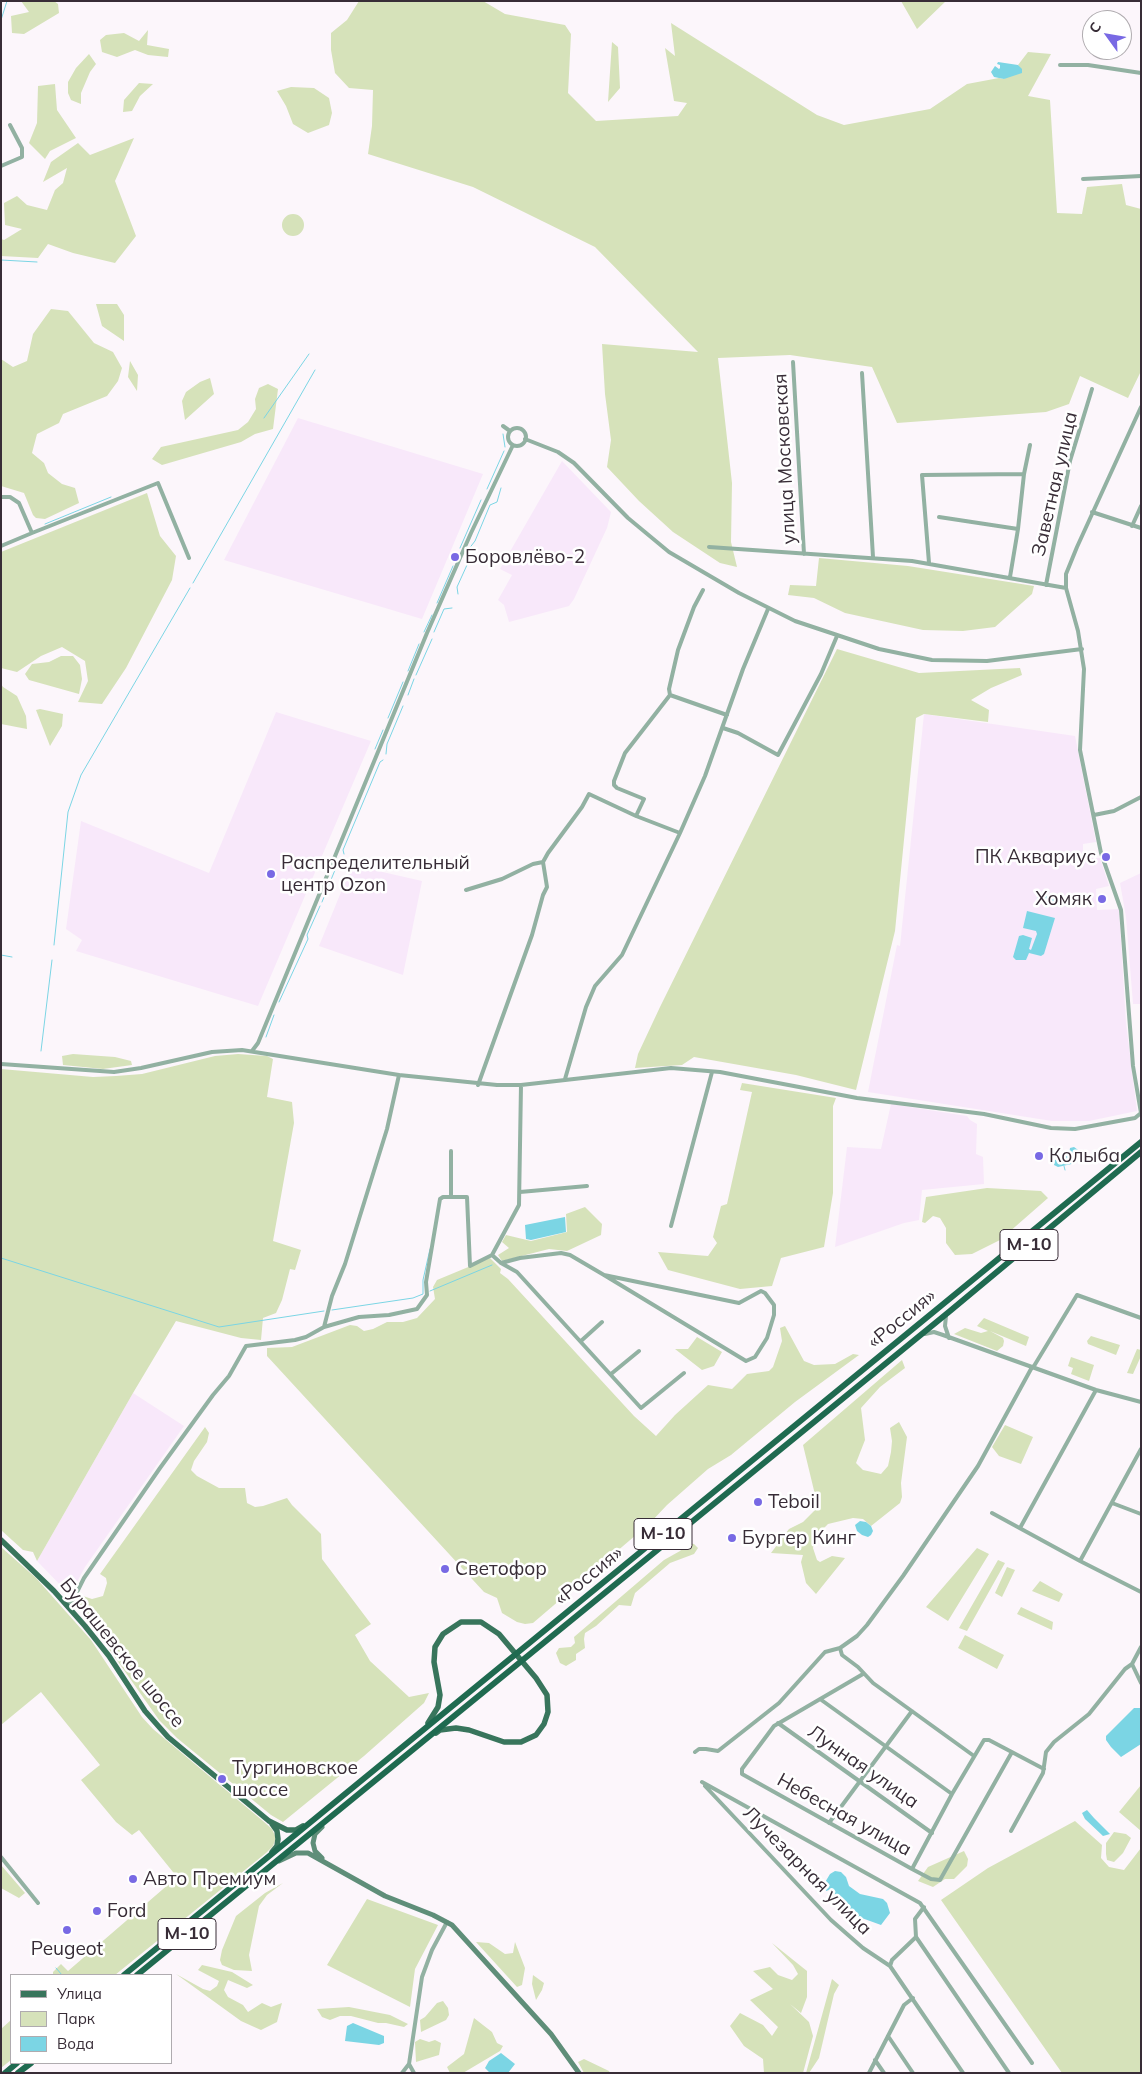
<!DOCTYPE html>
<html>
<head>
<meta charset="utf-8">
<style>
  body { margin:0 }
  #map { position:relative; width:1142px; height:2074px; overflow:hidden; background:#fcf6fb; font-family:Mulish,sans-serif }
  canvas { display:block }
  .frame { position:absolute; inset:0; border:2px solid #382d37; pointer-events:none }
  .legend { position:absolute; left:10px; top:1974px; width:162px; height:90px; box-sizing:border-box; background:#fff; border:1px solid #afabaf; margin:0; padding:6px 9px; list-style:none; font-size:15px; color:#382d37 }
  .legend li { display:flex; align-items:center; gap:10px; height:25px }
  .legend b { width:25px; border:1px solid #afabaf }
  .north { position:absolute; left:1082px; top:10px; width:50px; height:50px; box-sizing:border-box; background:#fff; border:1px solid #afabaf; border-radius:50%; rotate:302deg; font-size:14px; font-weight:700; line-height:20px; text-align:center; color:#382d37 }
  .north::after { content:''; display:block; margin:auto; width:18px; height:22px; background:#7869e4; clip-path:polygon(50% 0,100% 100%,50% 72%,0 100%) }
</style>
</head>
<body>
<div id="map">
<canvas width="1142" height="2074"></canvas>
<div class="frame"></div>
<ul class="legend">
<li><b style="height:6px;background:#38755c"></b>Улица</li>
<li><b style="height:14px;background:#d6e2ba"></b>Парк</li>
<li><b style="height:14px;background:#7bd5e4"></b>Вода</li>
</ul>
<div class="north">С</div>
</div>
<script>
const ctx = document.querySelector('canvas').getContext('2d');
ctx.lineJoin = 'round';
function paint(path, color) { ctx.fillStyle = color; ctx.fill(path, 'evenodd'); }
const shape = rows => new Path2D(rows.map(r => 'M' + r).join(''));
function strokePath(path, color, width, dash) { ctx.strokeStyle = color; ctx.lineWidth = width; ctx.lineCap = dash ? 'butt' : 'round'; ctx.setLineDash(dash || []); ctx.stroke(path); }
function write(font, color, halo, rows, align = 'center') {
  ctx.font = font + ' Mulish,sans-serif'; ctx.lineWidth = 5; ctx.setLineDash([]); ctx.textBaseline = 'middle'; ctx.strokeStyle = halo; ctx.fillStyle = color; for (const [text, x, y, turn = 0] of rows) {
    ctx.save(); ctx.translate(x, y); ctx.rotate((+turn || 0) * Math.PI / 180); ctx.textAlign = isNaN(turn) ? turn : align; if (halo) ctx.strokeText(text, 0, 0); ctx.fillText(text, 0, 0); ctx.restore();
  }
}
paint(shape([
  [298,418,483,474,422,619,224,560],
  [562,461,611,512,607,528,574,599,569,606,509,622,504,605,498,600,512,575,500,569],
  [276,712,371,741,258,1006,76,951,82,940,66,929,81,821,209,873],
  [924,714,1075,736,1096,842,1083,844,1083,858,1100,858,1109,886,1096,889,1097,910,1119,909,1126,1023,1137,1111,1089,1121,1052,1121,868,1092,897,945,900,946],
  [352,865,422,881,403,975,319,946],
  [1141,873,1141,1004,1133,1004,1126,917,1120,883],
  [891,1104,967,1116,970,1120,977,1124,976,1154,983,1157,984,1184,922,1190,919,1220,904,1223,835,1247,847,1147,881,1149],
  [133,1393,184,1426,85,1567,70,1595,37,1561]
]), '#f8e8fa');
paint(shape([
  [21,1,54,1,58,4,59,13,24,34,12,33,11,16,29,12],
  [359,1,483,1,505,14,565,25,571,34,568,93,596,121,678,116,687,103,674,101,665,48,675,56,671,23,817,115,844,125,930,109,967,84,999,78,1004,79,1020,68,1018,65,1028,52,1051,54,1028,96,1050,100,1057,213,1082,214,1087,187,1122,184,1126,205,1141,209,1141,371,1128,398,1080,376,1069,404,1046,412,897,423,872,367,790,355,718,358,732,483,731,542,737,567,720,563,673,532,639,501,607,467,611,440,605,394,602,344,698,352,595,247,473,187,368,154,372,126,373,90,349,88,335,73,331,50,331,33,347,20],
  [901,1,946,1,917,29],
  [148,30,147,45,169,49,168,57,148,55,135,50,117,57,102,52,100,40,106,35,124,33,139,41],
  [612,42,618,47,620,88,608,102],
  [89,54,96,64,90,72,81,93,81,104,71,100,68,93,68,82,76,68],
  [139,83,153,84,140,96,132,111,123,112,124,100],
  [55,84,57,110,76,138,50,151,45,159,29,143,37,123,38,86],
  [291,87,314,88,329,98,332,113,329,125,308,133,293,124,286,106,277,91],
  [134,138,115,181,136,236,115,263,73,253,48,244,38,258,1,256,1,239,4,240,22,229,5,225,4,203,17,196,27,205,47,210,55,190,63,183,67,168,43,182,51,162,78,143,90,155],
  '282 225a11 11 0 1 1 22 0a11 11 0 1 1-22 0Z',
  [96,304,117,304,124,315,124,341,102,326],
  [51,309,68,311,94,343,113,352,122,368,118,381,107,396,63,414,59,423,37,434,32,453,44,463,48,473,62,484,75,488,79,503,45,519,36,518,33,515,24,493,1,486,1,359,13,367,27,361,33,334],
  [130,361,138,375,137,391,128,377],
  [210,378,214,394,185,420,182,401,186,392,200,382],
  [268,384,278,389,273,429,255,434,241,442,162,465,152,459,161,447,238,430,248,422,256,409,255,399,259,388],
  [147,493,160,536,176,556,172,580,126,668,102,704,78,702,88,681,85,661,62,647,41,656,17,672,1,668,1,552],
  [819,558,908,566,1034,586,1032,594,995,627,963,631,923,630,845,613,814,598,788,595,790,585,816,586],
  [837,649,919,673,1020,668,1022,675,991,688,971,700,989,710,988,722,924,714,916,718,895,931,856,1090,796,1075,694,1057,682,1065,635,1068,638,1054,660,1007],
  [61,656,73,656,80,665,82,679,79,694,29,680,25,674,32,664,49,662],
  [1,684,3,687,17,696,26,716,27,729,1,724],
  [40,709,63,714,62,726,50,746,36,710],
  [73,1054,115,1057,131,1061,132,1065,103,1069,63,1065,62,1056],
  [238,1054,267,1056,273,1059,267,1097,292,1102,294,1123,273,1241,301,1250,295,1270,290,1269,282,1300,276,1313,263,1318,261,1340,241,1338,176,1321,133,1393,37,1561,33,1552,23,1550,1,1530,1,1069,93,1077,116,1076,142,1074,215,1056],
  [742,1083,836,1098,833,1106,833,1193,824,1247,781,1258,772,1286,740,1289,668,1270,658,1252,708,1256,717,1243,713,1237,721,1206,727,1204,752,1092,740,1090],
  [987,1188,1041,1191,1048,1198,1000,1240,972,1254,955,1255,946,1243,946,1228,940,1218,933,1216,925,1223,922,1222,926,1197],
  [585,1207,602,1224,601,1235,567,1251,549,1249,502,1261,498,1255,509,1248,502,1242,506,1235,531,1241,567,1232,566,1214],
  [490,1258,501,1269,500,1273,508,1279,634,1416,656,1436,675,1415,708,1385,732,1389,747,1374,769,1371,773,1367,782,1341,780,1328,785,1326,804,1361,814,1365,835,1364,853,1354,859,1355,795,1402,731,1455,708,1469,667,1505,650,1523,533,1623,525,1624,517,1622,502,1613,497,1598,484,1592,267,1356,267,1348,292,1347,350,1325,357,1326,364,1331,373,1329,387,1322,403,1322,417,1318,435,1299,433,1287,437,1280],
  [984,1318,1029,1337,1026,1346,990,1331,1003,1338,1004,1341,1003,1346,997,1351,954,1334,965,1328,981,1333,988,1331,977,1326],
  [1091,1336,1120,1345,1116,1355,1088,1344,1087,1341],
  [697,1337,722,1352,714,1366,702,1370,675,1349,688,1349],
  [1137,1349,1141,1350,1141,1356,1133,1374,1127,1373],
  [1071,1357,1094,1365,1089,1381,1071,1374,1073,1368,1068,1366],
  [902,1360,905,1368,880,1387,861,1408,865,1440,856,1463,863,1470,881,1474,888,1466,891,1452,892,1441,890,1428,899,1422,907,1437,901,1483,902,1497,900,1503,871,1526,863,1519,853,1518,828,1524,822,1530,815,1540,813,1548,817,1560,820,1562,832,1556,845,1558,816,1594,806,1583,801,1562,803,1555,771,1553,789,1529,803,1522,818,1507,803,1445],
  [1005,1425,1033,1437,1021,1464,999,1456,992,1447],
  [205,1427,209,1433,207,1442,194,1461,191,1470,197,1476,219,1488,245,1488,247,1503,255,1507,263,1506,287,1498,292,1505,321,1534,322,1559,371,1624,355,1635,370,1661,409,1697,429,1693,424,1703,364,1756,283,1822,271,1815,177,1738,159,1720,79,1606,83,1596,92,1599,103,1596,107,1583,106,1578,100,1574],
  [688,1543,694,1544,698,1548,694,1554,670,1563,635,1593,631,1606,619,1605,596,1626,585,1633,584,1639,585,1648,576,1654,576,1660,566,1666,560,1663,556,1653,559,1648,571,1647,575,1643,574,1637,664,1560,680,1551],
  [1,1547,36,1578,91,1640,142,1717,153,1729,263,1821,272,1829,276,1838,273,1846,266,1853,115,1975,53,1975,53,1972,61,1964,68,1971,177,1877,139,1830,132,1835,116,1822,81,1780,100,1765,41,1692,1,1725],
  [977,1548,989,1554,948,1621,926,1607],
  [998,1560,1005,1563,967,1631,959,1628],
  [1007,1567,1015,1570,1002,1597,995,1593],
  [1040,1581,1063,1594,1059,1602,1032,1591],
  [1021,1607,1053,1622,1052,1630,1017,1614],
  [965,1635,1004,1655,997,1669,958,1648],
  [1141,1785,1141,1831,1119,1812],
  [1075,1821,1102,1845,1101,1858,1109,1867,1124,1870,1141,1848,1141,2073,1062,2073,941,1900,988,1868],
  [1114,1832,1126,1834,1131,1838,1123,1853,1114,1862,1107,1860,1106,1854,1106,1843],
  [964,1851,968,1859,967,1866,954,1879,945,1879,933,1887,918,1881,928,1867],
  [1,1865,25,1893,19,1898,1,1888],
  [283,1883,267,1895,259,1906,249,1955,252,1971,234,1970,222,1965,220,1960,222,1950,236,1916,265,1893],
  [367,1899,438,1925,415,1969,410,2007,327,1965],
  [476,1942,489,1943,505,1954,513,1953,515,1942,525,1968,522,1985,517,1987],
  [772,1943,807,1971,807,1997,801,2013,790,2004,809,2022,813,2036,803,2073,764,2073,763,2059,744,2046,730,2026,740,2013,763,2025,772,2036,778,2027,750,2000,773,1989,753,1971,770,1967,778,1975,792,1980,798,1974,793,1965],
  [202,1965,232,1972,253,1985,247,1988,228,1980,224,1990,228,1997,243,2005,248,2012,262,2003,271,2007,282,2003,277,2022,261,2030,252,2026,241,2021,176,1974,203,1989,210,1991,217,1986,219,1981,198,1970],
  [533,1975,544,1983,542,1990,536,2000,532,1984],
  [832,1979,839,1985,834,1994,819,2058,809,2073,806,2073],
  [443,2001,448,2008,449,2015,446,2020,421,2032,420,2020,425,2017,437,2003],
  [349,2007,390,2015,408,2024,404,2027,386,2023,378,2023,351,2016,340,2016,330,2020,322,2017,317,2009],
  [474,2018,492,2032,497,2043,503,2046,500,2051,463,2073,450,2073,447,2067,464,2054],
  [11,2020,11,2060,1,2068,1,2029],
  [420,2039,429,2042,435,2040,441,2043,439,2055,416,2062,415,2042],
  [584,2059,609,2071,610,2073,584,2073,578,2062]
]), '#d6e2ba');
paint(shape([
  [998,62,1018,65,1022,69,1022,73,1004,79,994,77,991,72,995,66,999,69,1000,68,1000,65,997,64],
  [1038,895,1058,897,1060,901,1058,904,1036,902],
  [1027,911,1055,918,1044,954,1041,956,1029,953,1026,960,1016,960,1013,957,1019,936,1023,935,1032,938,1029,949,1031,950,1037,934,1036,931,1023,928],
  [1074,1147,1081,1152,1082,1155,1076,1163,1058,1167,1054,1165,1055,1160,1069,1155,1070,1148],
  [565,1217,566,1232,531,1240,526,1239,525,1225],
  [860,1521,866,1522,871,1526,873,1531,871,1535,868,1537,862,1535,857,1531,855,1525],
  [1134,1708,1141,1708,1141,1744,1121,1757,1111,1747,1106,1740,1106,1736],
  [1087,1810,1094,1818,1110,1834,1103,1836,1085,1819,1082,1813],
  [835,1871,841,1872,846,1877,849,1886,860,1894,883,1899,887,1903,890,1913,881,1925,859,1917,853,1919,851,1918,855,1912,849,1912,836,1900,829,1890,826,1891,824,1884,830,1874],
  [353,2023,384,2036,384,2043,379,2045,345,2041,347,2026],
  [501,2053,515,2064,508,2073,490,2073,485,2068,489,2061]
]), '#7bd5e4');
strokePath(shape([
  [1,20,7,1],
  [1,260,37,262],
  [264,418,309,354],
  [503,434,505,447],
  [487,489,504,451],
  [45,524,111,497],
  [460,548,481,500],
  [471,556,468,550,475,541,490,505,497,502,501,488],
  [193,583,315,370],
  [458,594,457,587,467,565],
  [437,603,453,566],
  [424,632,432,615],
  [434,632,444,609,452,608],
  [408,671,419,644],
  [416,675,432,639],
  [408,695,414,679],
  [388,718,403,682],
  [375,749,383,730],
  [386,754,387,744,403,706],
  [344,854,343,850,380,762,383,760],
  [322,902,337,865,341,861],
  [54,945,68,812,81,775,190,588],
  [1,955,12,957],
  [279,1002,308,939,307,935,320,906],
  [266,1037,274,1015],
  [41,1051,52,960],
  [1064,1166,1065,1170],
  [1,1258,219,1327,324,1311],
  [430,1291,492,1265],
  [332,1310,413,1298,423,1294,423,1280,430,1249],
  [56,1968,62,1975]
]), '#7bd5e4', 1);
strokePath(shape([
  [1060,65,1088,65,1141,73],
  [1,166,22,157,22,148,10,125],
  [1083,179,1141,176],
  [793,362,804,554],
  [862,373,873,557],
  [1141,407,1077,547,1066,574,1066,588,1078,631,1084,669,1080,750,1101,853,1121,910,1133,1066,1141,1113],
  [503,426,510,431],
  '508 437a9 9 0 1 1 18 0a9 9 0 1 1-18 0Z',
  [525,439,558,452,574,463,628,518,669,552,739,593,795,621,879,649,932,660,987,661,1082,649],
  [1,497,10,497,19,503,32,533,1,546],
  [1092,512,1141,528],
  [939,517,1018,529],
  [1132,526,1141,506],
  [32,533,158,483,189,558],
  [709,547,912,561,1066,588],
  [929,563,922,475,1024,474],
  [1010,577,1018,529,1024,474,1030,445],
  [1046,585,1070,461,1092,389],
  [670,695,727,715],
  [723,728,738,733,778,755,821,674,837,636],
  [1094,815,1114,811,1141,797],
  [636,816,644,799,617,788,614,785,614,781,625,753,670,695,669,689,678,650,694,607,703,590],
  [466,890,502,879,533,864,543,862],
  [252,1051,258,1043,427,633,471,533,513,445],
  [1,1064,114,1072,141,1068,212,1052,242,1050,399,1075,497,1085,521,1085,671,1068,720,1072,857,1098,984,1114,1051,1128,1075,1129,1135,1118,1141,1113],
  [565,1079,586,1007,595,986,622,955,680,833],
  [478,1085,532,935,543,895,547,887,543,862,548,853,582,807,589,794,636,816,680,833,705,776,743,669,768,609],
  [521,1085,519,1205,492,1255,501,1263,517,1272,641,1408,684,1373],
  [520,1192,587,1186],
  [451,1197,451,1151],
  [671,1226,712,1072],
  [501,1263,520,1258,561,1253,570,1255,604,1275,739,1303,761,1291,765,1293,774,1305,774,1315,767,1338,755,1357,746,1361,604,1275],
  [946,1316,945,1326,949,1338],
  [324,1327,359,1317,389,1315,417,1309,427,1295,426,1282,440,1199,443,1197,467,1197,470,1266,492,1255],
  [925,1334,934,1332,943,1335,1096,1390,1141,1402],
  [581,1341,602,1322],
  [611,1374,639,1351],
  [1141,1449,1080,1561,1141,1592],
  [1112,1503,1141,1514],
  [992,1513,1080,1561],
  [1020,1528,1096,1390],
  [67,1605,73,1600,84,1578,160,1468,213,1395,229,1376,246,1346,295,1340,306,1337,324,1327,332,1296,345,1264,387,1129,399,1075],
  [840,1648,842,1655,858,1667,873,1683,974,1756],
  [1132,1664,1141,1683],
  [863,1674,774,1726,742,1769,742,1774,912,1869,931,1879,940,1880,1012,1752],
  [820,1699,952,1794],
  [778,1723,932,1833],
  [695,1752,699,1749,706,1749,718,1751,779,1703,825,1652,840,1648,857,1636,867,1625,903,1576,978,1466,1031,1369,1034,1366,1077,1295,1141,1318],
  [702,1782,920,1903,1032,2063],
  [705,1786,831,1920,863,1948,890,1966,963,2073],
  [829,1823,912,1711],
  [1011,1831,1043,1773,1046,1752,1054,1742,1089,1714,1125,1669,1132,1664,1141,1647],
  [1,1857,38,1903],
  [912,1869,952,1794,984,1740,989,1740,1044,1769],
  [916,1937,1009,2073],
  [890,1966,892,1960,916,1937,915,1919,924,1907],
  [888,2036,913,2073],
  [875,2060,884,2073],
  [402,2073,409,2064],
  [414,2073,409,2064,422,1977,432,1950,447,1922],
  [869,2073,904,2005,913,1998]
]), '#92b1a2', 4);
strokePath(shape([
  [322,1827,315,1834,313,1843,315,1851,322,1858],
  [279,1861,296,1853,308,1853,385,1896,433,1915,452,1925,551,2034,579,2073]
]), '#5f8e79', 5);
strokePath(shape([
  [1,1540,54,1591,85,1626,109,1656,145,1711,168,1737,269,1821,287,1830,296,1830,303,1826],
  [428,1723,438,1707,440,1695,434,1662,435,1647,443,1634,461,1622,481,1622,499,1634,536,1678,547,1695,548,1712,544,1724,536,1735,521,1742,504,1742,469,1730,456,1728,440,1730,436,1733],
  [272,1824,277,1831,278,1839,277,1846,272,1852]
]), '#38755c', 5.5);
strokePath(shape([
  [124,1975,1141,1142],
  [137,1975,950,1311,1141,1152],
  [5,2073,17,2063],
  [18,2073,31,2063]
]), '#1f6a50', 6);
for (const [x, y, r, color] of [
  [455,557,5,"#7869e4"],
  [1106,857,5,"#7869e4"],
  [271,874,5,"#7869e4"],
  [1102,899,5,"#7869e4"],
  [1039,1156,5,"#7869e4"],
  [758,1502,5,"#7869e4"],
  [732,1538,5,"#7869e4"],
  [445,1569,5,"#7869e4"],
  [222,1779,5,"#7869e4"],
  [133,1879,5,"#7869e4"],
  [97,1911,5,"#7869e4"],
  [67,1930,5,"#7869e4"]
]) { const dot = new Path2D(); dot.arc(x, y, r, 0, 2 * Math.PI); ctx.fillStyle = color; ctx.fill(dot); strokePath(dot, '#fff', 2); }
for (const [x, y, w] of [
  [1029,1245,58],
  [663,1534,58],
  [187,1934,58]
]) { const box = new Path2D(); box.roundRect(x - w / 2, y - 15.5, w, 31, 4); ctx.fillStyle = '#fff'; ctx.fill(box); strokePath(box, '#382d37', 1); }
write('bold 18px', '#382d37', null, [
  ["М-10",1029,1245],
  ["М-10",663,1534],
  ["М-10",187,1934]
]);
write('19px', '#382d37', '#fff', [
  ["улица Московская",785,459,-93],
  ["Заветная улица",1055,484,-77],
  ["«Россия»",902,1319,-39],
  ["«Россия»",589,1576,-39],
  ["Бурашевское шоссе",122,1653,51],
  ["Лунная улица",863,1767,35],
  ["Небесная улица",844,1815,29],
  ["Лучезарная улица",807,1871,45]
]);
write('19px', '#382d37', '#fff', [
  ["Боровлёво-2",465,557],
  ["ПК Аквариус",1096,857,"right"],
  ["Распределительный",281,863],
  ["центр Ozon",281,885],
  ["Хомяк",1092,899,"right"],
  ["Колыба",1049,1156],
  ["Teboil",768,1502],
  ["Бургер Кинг",742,1538],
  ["Светофор",455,1569],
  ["Тургиновское",232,1768],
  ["шоссе",232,1790],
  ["Авто Премиум",143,1879],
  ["Ford",107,1911],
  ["Peugeot",67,1949,"center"]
], 'left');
</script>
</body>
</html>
